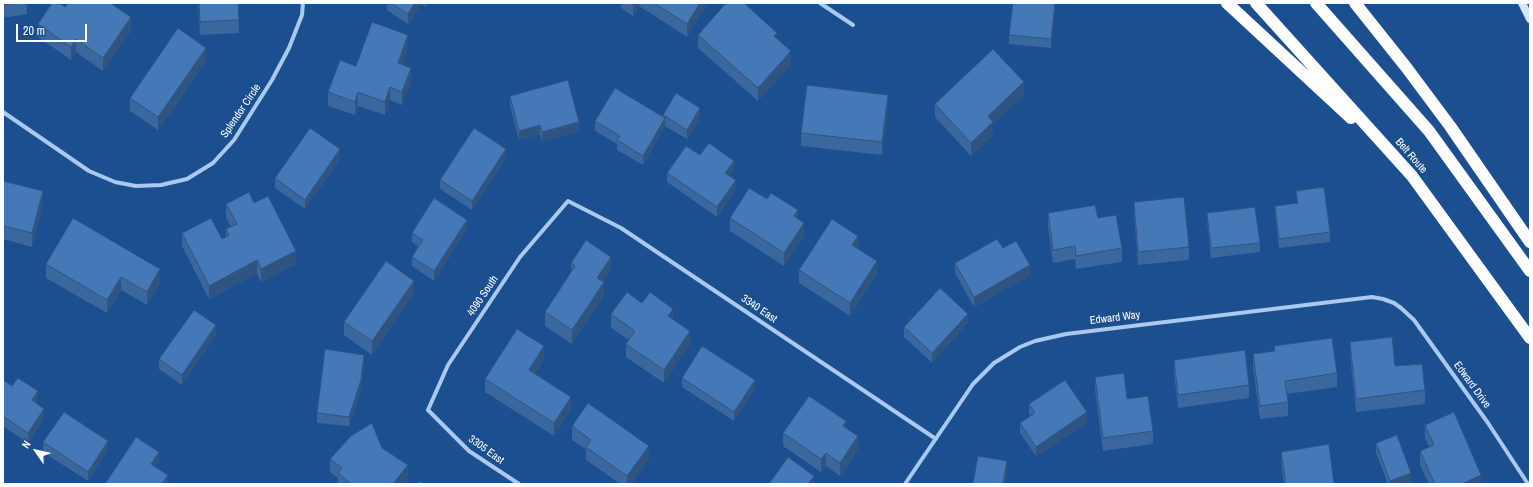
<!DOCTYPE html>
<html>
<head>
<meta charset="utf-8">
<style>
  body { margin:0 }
  #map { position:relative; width:1533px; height:487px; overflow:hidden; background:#1b4f8f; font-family:"Archivo Narrow",sans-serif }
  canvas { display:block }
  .frame { position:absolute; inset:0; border:4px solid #fff; pointer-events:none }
  .north { position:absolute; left:16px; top:431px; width:40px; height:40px; -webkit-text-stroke:3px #1b4f8f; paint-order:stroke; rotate:304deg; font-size:11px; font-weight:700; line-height:16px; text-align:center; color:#fff }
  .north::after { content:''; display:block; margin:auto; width:14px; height:18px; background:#fff; clip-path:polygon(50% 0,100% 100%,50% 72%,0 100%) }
  .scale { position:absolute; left:16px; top:24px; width:71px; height:18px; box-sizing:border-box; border:2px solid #fff; border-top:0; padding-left:5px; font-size:12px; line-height:14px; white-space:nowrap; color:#fff; -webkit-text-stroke:3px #1b4f8f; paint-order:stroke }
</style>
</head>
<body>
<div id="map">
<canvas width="1533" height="487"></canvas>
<div class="frame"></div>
<div class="north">N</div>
<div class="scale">20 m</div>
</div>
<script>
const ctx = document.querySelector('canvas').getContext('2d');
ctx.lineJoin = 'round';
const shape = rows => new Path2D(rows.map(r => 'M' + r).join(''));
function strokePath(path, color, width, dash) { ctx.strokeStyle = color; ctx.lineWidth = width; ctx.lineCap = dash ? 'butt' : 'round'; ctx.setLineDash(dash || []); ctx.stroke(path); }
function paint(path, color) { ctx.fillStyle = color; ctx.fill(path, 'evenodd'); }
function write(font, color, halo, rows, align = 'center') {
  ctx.font = font + ' "Archivo Narrow",sans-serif'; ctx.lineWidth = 3; ctx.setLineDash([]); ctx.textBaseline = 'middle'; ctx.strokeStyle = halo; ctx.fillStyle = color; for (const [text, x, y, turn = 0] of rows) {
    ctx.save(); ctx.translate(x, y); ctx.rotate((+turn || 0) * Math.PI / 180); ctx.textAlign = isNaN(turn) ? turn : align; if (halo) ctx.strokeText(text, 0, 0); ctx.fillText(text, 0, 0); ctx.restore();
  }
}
strokePath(shape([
  [820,3,853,25],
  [3,112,89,171,115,182,136,186,161,185,187,179,213,163,234,140,272,80,289,48,302,15,303,3],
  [519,484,469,451,428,410,448,365,520,257,568,201,621,228,936,439],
  [905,484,973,384,994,363,1020,347,1035,341,1066,334,1372,297,1383,299,1394,303,1401,308,1414,320,1488,423,1528,484]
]), '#a9c9ee', 4);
strokePath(shape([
  [1522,3,1530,19]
]), '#d6e6fa', 8);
strokePath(shape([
  [1227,3,1351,118],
  [1256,3,1412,176,1530,338],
  [1316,3,1429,131,1530,271],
  [1355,3,1406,67,1450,126,1530,242]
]), '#fff', 12);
paint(shape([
  [3,3,27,3,27,14,3,18],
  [198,3,238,3,239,33,200,35],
  [387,3,428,3,426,7,421,4,408,24,387,10],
  [621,3,708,3,687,37,639,6,633,16,621,8],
  [65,7,131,31,103,71,76,52,71,60,38,37,38,24],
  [1055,11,1051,48,1009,44,1009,35],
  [698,35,777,39,791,64,758,101,698,48],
  [408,48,402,65,411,81,402,105,390,100,385,115,358,106,355,115,328,106,328,92,356,66],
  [206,61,158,130,130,111,130,98],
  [1024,95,993,124,993,135,971,156,935,117,935,104],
  [510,96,579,131,542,142,540,134,519,140,510,105],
  [888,108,882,155,801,146,801,133],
  [663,115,700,118,687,139,665,126,643,165,617,150,617,144,595,131,595,121,663,116],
  [506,158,472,210,440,189,440,180],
  [340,159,305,209,275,188,275,178],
  [734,170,730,176,736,190,717,217,667,182,667,173],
  [3,181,43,204,32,247,3,239],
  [1296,191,1330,232,1330,242,1279,248,1275,215,1275,206,1297,203],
  [1134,202,1189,247,1189,260,1138,265,1134,215],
  [254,203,296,264,261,282,257,274,209,299,182,246,182,233,222,239,226,237,226,229,231,227,226,217,226,204],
  [1048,213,1098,218,1122,248,1122,262,1076,269,1075,259,1053,263,1048,227],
  [1207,213,1260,243,1260,252,1211,258,1207,222],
  [730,218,798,219,804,236,784,266,730,231],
  [467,229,434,281,412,266,412,257,418,246,412,242,412,233],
  [1003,248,1030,275,974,307,955,273,955,263],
  [858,249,877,274,850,316,799,283,799,270],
  [571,263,611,270,603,282,604,295,572,344,545,326,545,312,571,273],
  [46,264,160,282,147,305,121,290,107,313,46,278],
  [414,294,372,355,344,335,344,322],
  [642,303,673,319,690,344,664,383,626,357,626,344,629,340,611,328,611,314],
  [968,323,932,363,904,337,904,327],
  [216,335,182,385,159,369,159,359],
  [1350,342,1395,366,1425,390,1425,404,1356,412,1350,355],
  [1274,346,1337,373,1337,387,1287,394,1288,402,1288,416,1260,419,1253,368,1253,354,1274,352],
  [544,359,535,374,571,410,554,436,485,392,485,379],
  [1174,360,1249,385,1249,398,1178,408,1174,373],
  [364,364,361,390,349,426,317,423,317,413],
  [1095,377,1153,431,1153,444,1103,451,1095,390],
  [682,378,755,389,734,421,682,387],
  [3,380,12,386,38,401,36,403,44,418,28,443,3,426],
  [1029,404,1087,422,1036,456,1020,433,1020,423,1030,416,1029,414],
  [1425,425,1481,484,1429,484,1420,465,1420,451,1429,447,1425,438],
  [572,426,649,459,631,484,620,484,586,460,586,449,572,440],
  [846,428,858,449,840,476,826,466,821,472,783,446,783,433],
  [43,442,108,450,88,481,43,452],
  [1376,443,1411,483,1388,484,1376,453],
  [382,448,408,479,403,484,338,484,338,478,330,472,330,459],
  [1281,452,1334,484,1284,484,1281,461]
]), '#3a679d');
paint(shape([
  [415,3,421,3,421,4,408,24,408,14],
  [633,3,639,3,639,6,633,16],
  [700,3,708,3,687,37,687,24],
  [1055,3,1055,11,1051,48,1051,39],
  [131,17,131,31,103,71,103,58],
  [777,33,777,46,774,36],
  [408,35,408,48,398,76,398,63],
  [76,39,76,52,71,60,71,47],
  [206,48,206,61,158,130,158,117],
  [791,51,791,64,758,101,758,88],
  [411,68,411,81,402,105,402,92],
  [1024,82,1024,95,993,124,993,135,971,156,971,143,988,116],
  [390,87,390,100,385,115,385,102],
  [358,92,358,106,355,115,355,102],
  [888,95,888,108,882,155,882,142],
  [700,108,700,118,687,139,687,130],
  [665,118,665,127,643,165,643,156],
  [579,122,579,131,542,142,542,132],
  [540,125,540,134,519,140,519,131],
  [340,149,340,159,305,209,305,200],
  [506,149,506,158,472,210,472,201],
  [734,161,734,170,725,183,725,173],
  [736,180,736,190,717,217,717,207],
  [43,191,43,204,32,247,32,233],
  [798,210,798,223,794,216],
  [467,220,467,229,434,281,434,271],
  [804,223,804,236,784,266,784,253],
  [858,236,858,249,852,245],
  [296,251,296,264,261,282,261,269],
  [611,257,611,270,597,291,597,278],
  [257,260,257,274,209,299,209,286],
  [877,261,877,274,850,316,850,303],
  [1030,265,1030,275,974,307,974,297],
  [160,269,160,282,147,305,147,292],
  [121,277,121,290,107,313,107,300],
  [414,281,414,294,372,355,372,341],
  [604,282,604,295,572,344,572,330],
  [673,309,673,322,668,316],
  [968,314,968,323,932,363,932,353],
  [216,325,216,335,182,385,182,375],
  [690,331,690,344,664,383,664,370],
  [544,346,544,359,529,384,529,370],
  [364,355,364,364,361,390,349,426,349,417],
  [755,380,755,389,734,421,734,412],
  [38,391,38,401,32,410,32,400],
  [571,397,571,410,554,436,554,423],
  [44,409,44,418,28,443,28,433],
  [1087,412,1087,422,1036,456,1036,447],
  [846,421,846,434,843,426],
  [858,436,858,449,840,476,840,463],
  [108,441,108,450,88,481,88,472],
  [649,446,649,459,631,484,627,484,627,476],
  [159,452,159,462,151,473,151,464],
  [826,453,826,466,821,472,821,459],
  [1007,461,1007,474,1006,484,1003,484],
  [408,465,408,479,403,484,393,484],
  [1411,473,1411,483,1408,484,1390,484,1390,481],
  [168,475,168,484,162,484],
  [1481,475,1481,484,1462,484],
  [814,476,814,484,808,484]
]), '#305480');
const building = shape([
  [3,3,15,3,3,5,3,3],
  [52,3,59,3,65,7,68,3,110,3,131,17,103,58,76,39,71,47,38,24,52,3],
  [199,3,238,3,239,20,200,22,199,3],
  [391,3,415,3,408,14,391,3],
  [654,3,700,3,687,24,654,3],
  [726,3,744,3,777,33,774,36,791,51,758,88,698,35,726,3],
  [1013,3,1055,3,1051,39,1009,35,1013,3],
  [372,22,408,35,398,63,411,68,402,92,390,87,385,102,358,92,355,102,328,92,340,60,356,66,372,22],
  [178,28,206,48,158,117,130,98,178,28],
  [993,49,1024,82,988,116,993,122,971,143,935,104,993,49],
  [568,80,579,122,542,132,540,125,519,131,510,96,568,80],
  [807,85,888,95,882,142,801,133,807,85],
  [615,88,665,118,643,156,617,140,620,136,595,121,615,88],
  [676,93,700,108,687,130,663,115,676,93],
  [310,128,340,149,305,200,275,178,310,128],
  [474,128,506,149,472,201,440,180,474,128],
  [709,143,734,161,725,173,736,180,717,207,667,173,686,146,700,155,709,143],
  [3,181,43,191,32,233,3,226,3,181],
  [1324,187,1330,232,1279,239,1275,206,1298,203,1296,191,1324,187],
  [749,188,767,199,771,193,798,210,794,216,804,223,784,253,730,218,749,188],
  [249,192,254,203,268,196,296,251,261,269,257,260,209,286,182,233,211,218,222,239,229,235,226,229,237,224,226,204,249,192],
  [1184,197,1189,247,1138,252,1134,202,1184,197],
  [434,198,467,220,434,271,412,257,423,240,412,233,434,198],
  [1095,205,1098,218,1116,215,1122,248,1076,256,1075,246,1053,250,1048,213,1095,205],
  [1255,207,1260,243,1211,248,1207,213,1255,207],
  [73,218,160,269,147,292,121,277,107,300,46,264,73,218],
  [832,219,858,236,852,245,877,261,850,303,799,270,832,219],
  [997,239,1003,248,1016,241,1030,265,974,297,955,263,997,239],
  [586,240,611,257,597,278,604,282,572,330,545,312,575,266,571,263,586,240],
  [386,261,414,281,372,341,344,322,386,261],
  [940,288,968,314,932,353,904,327,940,288],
  [627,292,642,303,650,292,673,309,668,316,690,331,664,370,626,344,635,331,611,314,627,292],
  [194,310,216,325,182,375,159,359,194,310],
  [517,329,544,346,529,370,571,397,554,423,485,379,517,329],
  [1392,337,1395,366,1422,364,1425,390,1356,399,1350,342,1392,337],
  [1332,338,1337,373,1285,381,1288,402,1260,406,1253,354,1275,351,1274,346,1332,338],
  [702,346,755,380,734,412,682,378,702,346],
  [325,349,364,355,361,380,349,417,317,413,325,349],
  [1245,350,1249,385,1178,395,1174,360,1245,350],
  [1124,373,1127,399,1148,396,1153,431,1103,438,1095,377,1124,373],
  [18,378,38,391,32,400,44,409,28,433,3,416,3,380,12,386,18,378],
  [1065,380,1087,412,1036,447,1020,423,1035,413,1029,404,1065,380],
  [809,396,846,421,843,426,858,436,840,463,826,453,821,459,783,433,809,396],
  [588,403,649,446,627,476,586,447,591,440,572,426,588,403],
  [64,412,108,441,88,472,43,442,64,412],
  [1454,412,1481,475,1462,484,1435,484,1420,451,1434,445,1425,425,1454,412],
  [372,423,382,448,408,465,393,484,351,484,338,473,342,468,330,459,351,436,372,423],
  [1397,435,1411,473,1390,481,1376,443,1397,435],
  [136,437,159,452,151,464,168,475,162,484,105,484,136,437],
  [1329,444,1334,484,1286,484,1281,452,1329,444],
  [978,456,1007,461,1003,484,972,484,973,483,978,456],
  [788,457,814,476,808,484,769,484,788,457],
  [419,481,425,484,417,484,419,481],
  [1400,482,1401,484,1386,484,1400,482]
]);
paint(building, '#4478b7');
strokePath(building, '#305480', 1);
write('11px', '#fff', '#1b4f8f', [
  ["Splendor Circle",241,111,-56],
  ["Belt Route",1411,156,49],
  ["4090 South",483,296,-56],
  ["3340 East",759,309,34],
  ["Edward Way",1115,318,-7],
  ["Edward Drive",1472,385,54],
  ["3305 East",486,450,36]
]);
</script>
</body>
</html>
